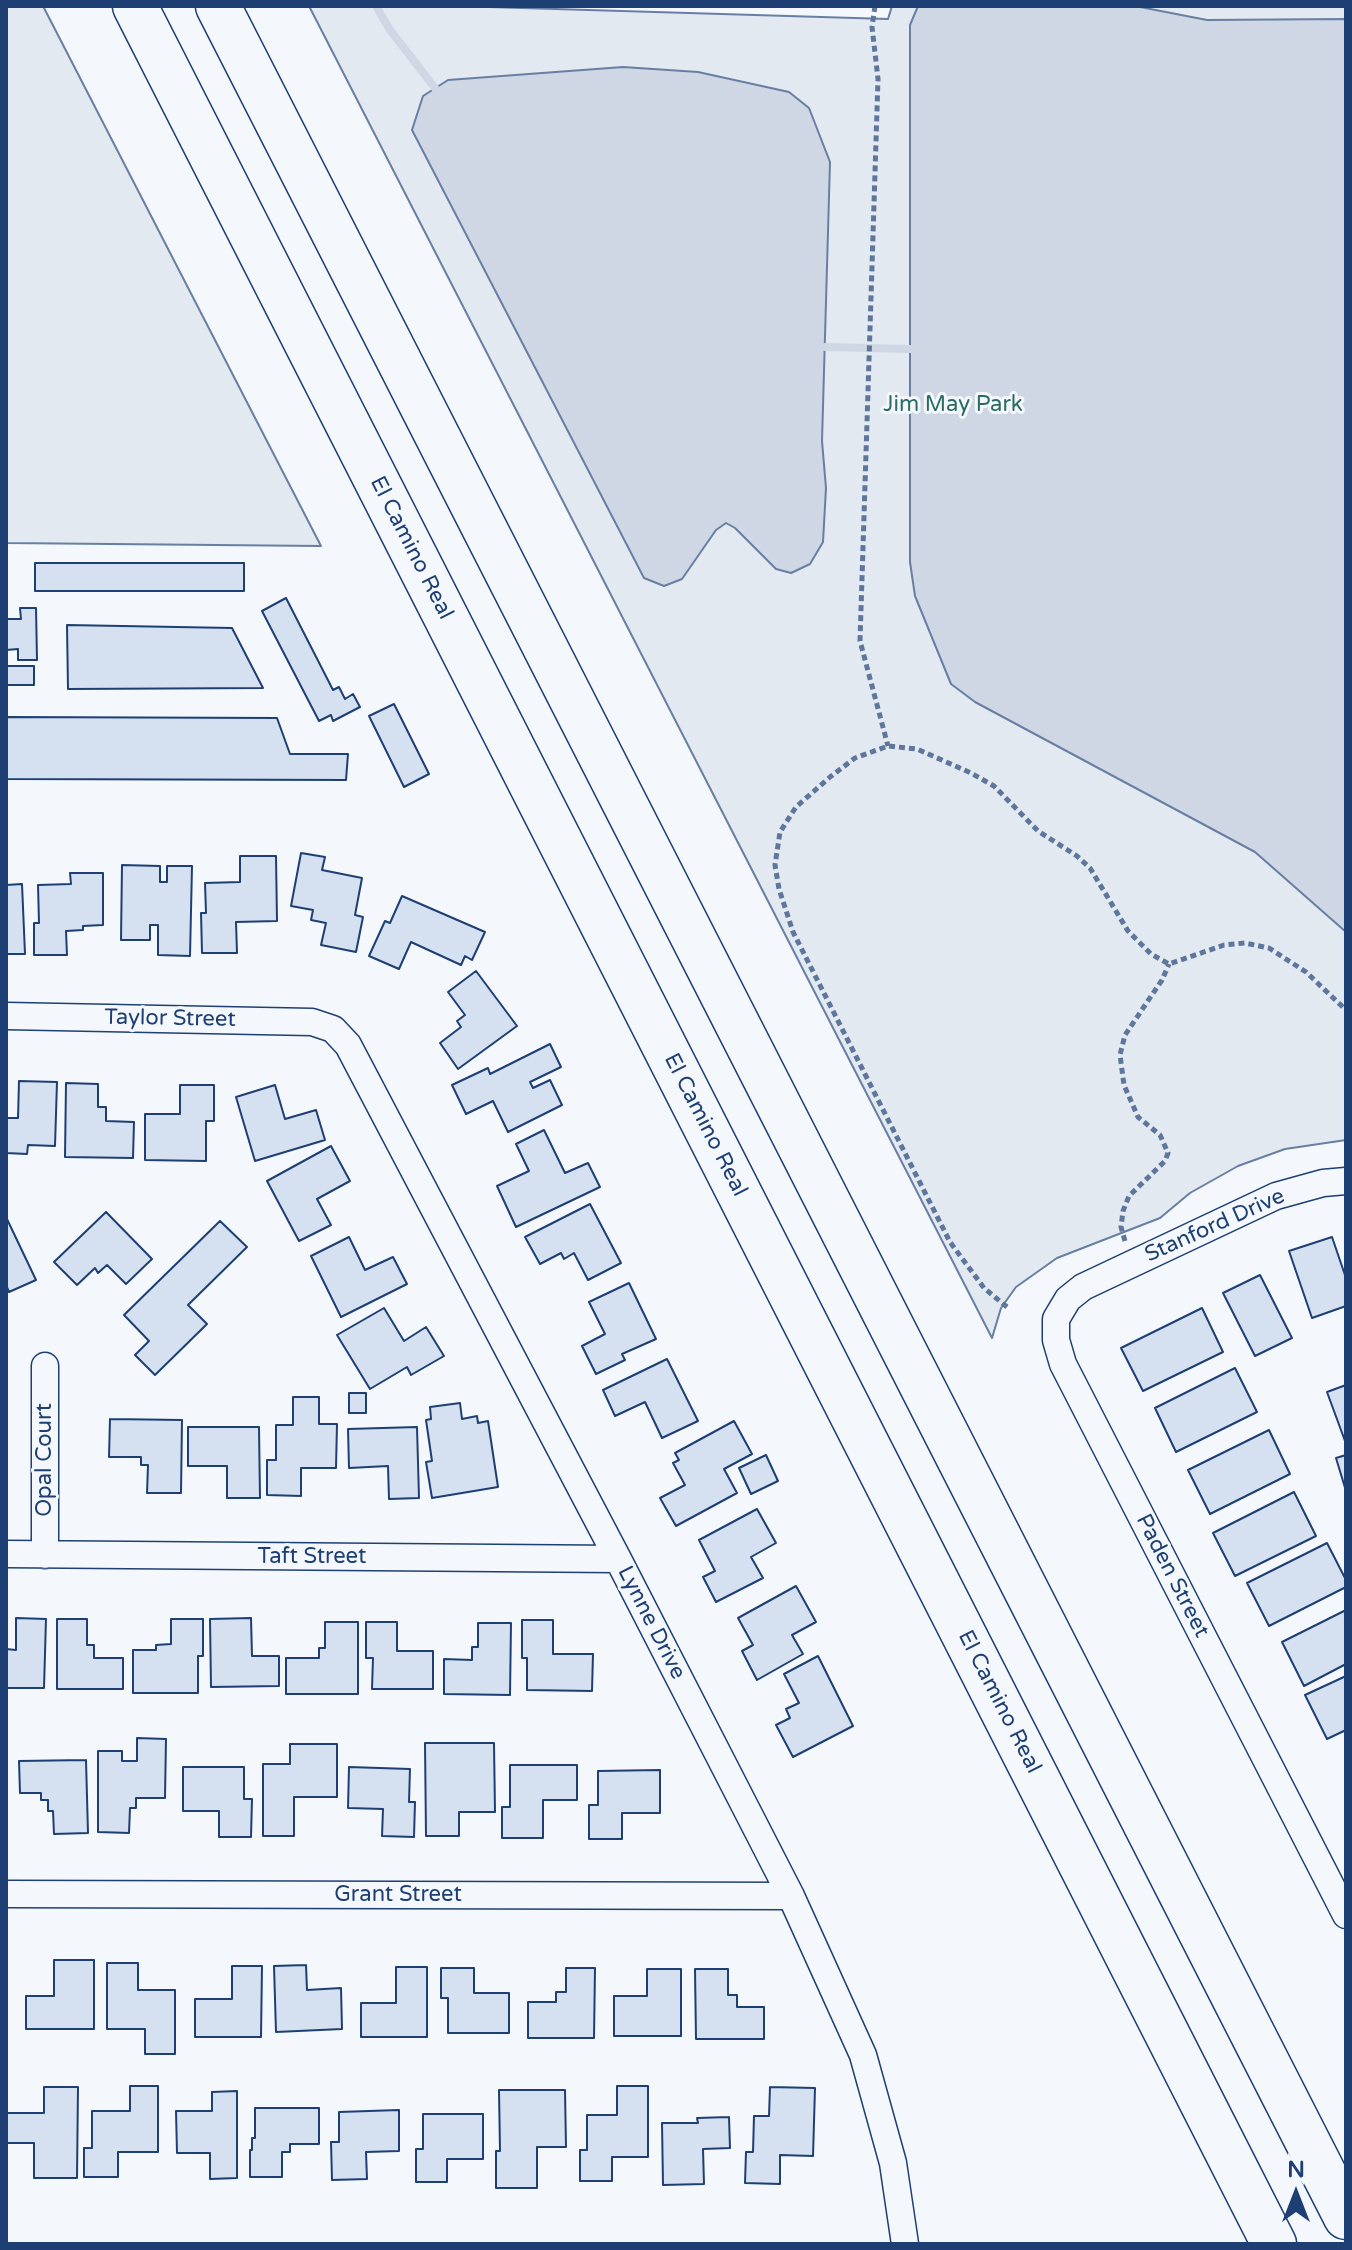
<!DOCTYPE html>
<html>
<head>
<meta charset="utf-8">
<style>
  body { margin:0 }
  #map { position:relative; width:1352px; height:2250px; overflow:hidden; background:#f4f7fb; font-family:"Varela Round",sans-serif }
  canvas { display:block }
  .frame { position:absolute; inset:0; border:8px solid #1d3f73; pointer-events:none }
  .north { position:absolute; left:1256px; top:2154px; width:80px; height:80px; -webkit-text-stroke:6px #f4f7fb; paint-order:stroke; rotate:0deg; font-size:22px; font-weight:700; line-height:32px; text-align:center; color:#1d3f73 }
  .north::after { content:''; display:block; margin:auto; width:28px; height:36px; background:#1d3f73; clip-path:polygon(50% 0,100% 100%,50% 72%,0 100%) }
</style>
</head>
<body>
<div id="map">
<canvas width="1352" height="2250"></canvas>
<div class="frame"></div>
<div class="north">N</div>
</div>
<script>
const ctx = document.querySelector('canvas').getContext('2d');
ctx.lineJoin = 'round';
function paint(path, color) { ctx.fillStyle = color; ctx.fill(path, 'evenodd'); }
const shape = rows => new Path2D(rows.map(r => 'M' + r).join(''));
function strokePath(path, color, width, dash) { ctx.strokeStyle = color; ctx.lineWidth = width; ctx.lineCap = dash ? 'butt' : 'round'; ctx.setLineDash(dash || []); ctx.stroke(path); }
function write(font, color, halo, rows, align = 'center') {
  ctx.font = font + ' "Varela Round",sans-serif'; ctx.lineWidth = 6; ctx.setLineDash([]); ctx.textBaseline = 'middle'; ctx.strokeStyle = halo; ctx.fillStyle = color; for (const [text, x, y, turn = 0] of rows) {
    ctx.save(); ctx.translate(x, y); ctx.rotate((+turn || 0) * Math.PI / 180); ctx.textAlign = isNaN(turn) ? turn : align; if (halo) ctx.strokeText(text, 0, 0); ctx.fillText(text, 0, 0); ctx.restore();
  }
}
const green = shape([
  [6,6,43,6,321,546,6,543,6,6],
  [309,6,455,6,888,19,892,6,1346,6,1346,1140,1285,1149,1238,1166,1190,1193,1160,1218,1057,1258,1016,1287,1001,1308,992,1338,309,6]
]);
paint(green, '#e3e9f0');
strokePath(green, '#687fa3', 2);
const water = shape([
  [918,6,1135,6,1207,20,1346,19,1346,932,1255,852,975,702,951,684,915,596,910,562,910,25,918,6],
  [623,67,698,72,789,92,809,108,830,162,822,441,826,488,823,542,810,564,791,573,776,569,735,528,726,523,716,530,682,579,664,586,644,578,412,130,423,96,448,80,623,67]
]);
paint(water, '#cfd7e4');
strokePath(water, '#687fa3', 2);
strokePath(shape([
  [376,6,390,30,435,88],
  [825,347,910,349]
]), '#cfd7e4', 8);
const building = shape([
  [35,563,244,563,244,591,35,591,35,563],
  [286,598,333,690,339,687,345,699,353,694,360,707,333,721,331,715,319,721,262,611,286,598],
  [20,608,36,608,37,660,18,660,18,649,6,650,6,619,21,619,20,608],
  [67,625,232,628,263,688,68,689,67,625],
  [6,666,34,666,34,685,6,685,6,666],
  [394,704,429,774,404,787,369,716,394,704],
  [6,717,277,718,290,754,348,754,346,780,6,779,6,717],
  [301,853,325,857,322,870,362,878,355,915,363,917,356,952,321,945,326,923,311,920,313,910,291,906,301,853],
  [240,856,276,856,277,921,236,922,237,953,202,953,201,913,206,913,205,883,240,882,240,856],
  [122,865,160,866,160,882,167,882,167,866,192,866,190,956,158,955,158,925,150,925,150,940,121,940,122,865],
  [70,873,103,873,103,925,83,926,83,930,66,931,67,955,34,955,34,923,39,923,38,885,71,884,70,873],
  [22,884,25,954,6,954,6,885,22,884],
  [402,896,485,932,472,960,465,956,461,965,411,942,399,969,369,956,385,921,390,923,402,896],
  [476,971,517,1026,458,1069,440,1043,461,1027,457,1021,465,1015,448,992,476,971],
  [550,1044,561,1067,530,1082,533,1088,550,1080,562,1105,508,1132,493,1101,466,1114,452,1085,488,1068,490,1074,550,1044],
  [19,1081,57,1082,55,1146,28,1145,27,1154,6,1153,6,1118,18,1118,19,1081],
  [66,1083,98,1084,98,1107,106,1107,106,1121,134,1122,133,1158,65,1157,66,1083],
  [180,1085,214,1085,214,1121,206,1121,206,1161,145,1160,145,1114,180,1114,180,1085],
  [275,1085,285,1119,316,1110,325,1140,255,1161,236,1097,275,1085],
  [544,1130,565,1173,588,1163,600,1187,516,1227,497,1186,529,1171,516,1144,544,1130],
  [331,1146,350,1181,317,1199,331,1225,299,1241,267,1181,331,1146],
  [590,1204,621,1263,588,1280,574,1253,564,1259,561,1253,540,1264,525,1237,590,1204],
  [106,1212,152,1259,126,1284,107,1265,98,1273,95,1268,77,1285,54,1262,106,1212],
  [6,1217,36,1280,9,1292,6,1285,6,1217],
  [220,1221,247,1247,188,1305,207,1324,155,1375,135,1355,149,1341,124,1315,220,1221],
  [349,1237,365,1270,393,1257,407,1284,341,1317,311,1256,349,1237],
  [1332,1237,1346,1278,1346,1306,1312,1318,1289,1251,1332,1237],
  [1260,1275,1292,1338,1255,1356,1223,1293,1260,1275],
  [629,1283,656,1339,622,1354,625,1360,596,1374,582,1346,605,1334,589,1302,629,1283],
  [384,1308,404,1341,426,1327,444,1356,411,1375,407,1367,370,1389,337,1335,384,1308],
  [1202,1308,1223,1352,1143,1391,1121,1348,1202,1308],
  [667,1359,698,1421,662,1438,645,1402,615,1416,603,1390,667,1359],
  [1235,1368,1257,1412,1176,1452,1155,1408,1235,1368],
  [1346,1385,1346,1441,1345,1441,1327,1392,1346,1385],
  [349,1393,366,1393,366,1413,349,1413,349,1393],
  [293,1397,319,1397,319,1424,337,1424,336,1468,301,1468,301,1496,267,1495,267,1460,276,1460,276,1425,293,1425,293,1397],
  [460,1403,462,1419,477,1416,478,1423,488,1421,498,1487,432,1498,426,1462,432,1461,426,1420,431,1419,430,1407,460,1403],
  [110,1419,182,1420,181,1493,147,1493,148,1465,141,1465,141,1457,109,1457,110,1419],
  [734,1421,752,1454,724,1469,737,1493,676,1526,660,1498,685,1485,673,1463,679,1460,675,1453,734,1421],
  [188,1427,259,1427,260,1498,227,1498,227,1466,188,1466,188,1427],
  [417,1427,419,1498,389,1499,388,1466,349,1468,348,1429,417,1427],
  [1269,1430,1290,1474,1210,1514,1188,1470,1269,1430],
  [766,1455,778,1481,751,1494,739,1468,766,1455],
  [1346,1455,1346,1491,1336,1458,1346,1455],
  [1294,1492,1316,1536,1235,1576,1213,1533,1294,1492],
  [757,1509,776,1543,751,1557,763,1578,716,1602,703,1577,715,1571,699,1540,757,1509],
  [1327,1543,1346,1580,1346,1587,1269,1626,1247,1583,1327,1543],
  [796,1586,816,1622,792,1635,803,1654,757,1680,742,1651,753,1645,738,1618,796,1586],
  [1346,1610,1346,1664,1304,1686,1282,1642,1346,1610],
  [16,1618,46,1619,44,1688,6,1688,6,1649,16,1650,16,1618],
  [251,1618,252,1656,279,1656,279,1686,211,1687,210,1619,251,1618],
  [57,1619,87,1619,87,1645,94,1645,94,1658,123,1658,123,1689,57,1689,57,1619],
  [171,1619,203,1619,203,1656,198,1656,198,1693,133,1693,133,1650,156,1650,156,1645,171,1644,171,1619],
  [522,1620,553,1620,553,1654,593,1654,592,1691,527,1690,527,1658,522,1658,522,1620],
  [325,1622,358,1622,358,1694,286,1694,286,1658,319,1658,319,1648,325,1648,325,1622],
  [366,1622,397,1622,397,1651,433,1651,433,1689,372,1689,373,1658,366,1658,366,1622],
  [478,1623,511,1623,510,1695,444,1694,444,1659,472,1660,472,1647,478,1647,478,1623],
  [818,1656,853,1726,793,1757,776,1725,790,1718,786,1709,799,1703,784,1674,818,1656],
  [1346,1676,1346,1730,1327,1739,1305,1695,1346,1676],
  [137,1738,166,1739,165,1798,136,1798,136,1808,130,1808,129,1833,98,1832,98,1751,122,1751,122,1761,137,1761,137,1738],
  [425,1743,494,1743,495,1812,459,1812,459,1836,426,1836,425,1743],
  [290,1744,337,1744,337,1797,294,1797,294,1836,263,1836,263,1764,290,1764,290,1744],
  [86,1760,88,1833,54,1834,53,1811,48,1811,48,1800,41,1800,41,1793,20,1793,19,1761,86,1760],
  [510,1765,577,1765,577,1800,543,1800,543,1838,502,1838,502,1807,510,1807,510,1765],
  [183,1767,244,1767,244,1799,252,1799,251,1837,219,1837,219,1811,183,1811,183,1767],
  [349,1767,410,1769,409,1802,415,1802,414,1837,382,1836,383,1809,348,1808,349,1767],
  [660,1770,660,1813,622,1813,622,1839,589,1839,589,1805,598,1805,598,1771,660,1770],
  [54,1960,94,1960,94,2029,26,2029,26,1996,54,1996,54,1960],
  [107,1963,138,1963,138,1990,175,1990,175,2054,145,2054,145,2029,107,2029,107,1963],
  [306,1965,307,1990,341,1988,342,2029,276,2032,274,1966,306,1965],
  [232,1966,262,1966,261,2037,195,2037,195,1999,232,1999,232,1966],
  [396,1967,427,1967,427,2037,361,2037,361,2003,396,2003,396,1967],
  [441,1968,474,1968,474,1993,509,1993,509,2033,448,2033,448,1998,441,1998,441,1968],
  [566,1968,595,1968,594,2038,528,2038,528,2002,556,2002,556,1992,566,1992,566,1968],
  [647,1969,681,1969,681,2036,614,2036,614,1996,647,1996,647,1969],
  [695,1969,728,1969,728,1995,737,1995,737,2007,764,2007,764,2039,696,2039,695,1969],
  [130,2086,158,2086,158,2152,118,2152,118,2177,84,2177,84,2148,92,2148,92,2111,130,2111,130,2086],
  [617,2086,648,2086,648,2157,612,2157,612,2181,580,2181,580,2150,587,2150,587,2115,617,2115,617,2086],
  [44,2087,78,2087,77,2178,34,2178,34,2143,7,2143,7,2113,44,2113,44,2087],
  [770,2087,815,2088,813,2156,780,2155,780,2184,745,2183,746,2152,753,2152,754,2116,769,2116,770,2087],
  [499,2090,565,2090,566,2147,537,2147,537,2188,496,2188,496,2151,500,2151,499,2090],
  [237,2091,237,2178,210,2179,210,2153,177,2153,176,2111,212,2111,212,2092,237,2091],
  [255,2108,319,2108,319,2144,290,2144,290,2152,282,2152,282,2177,250,2177,250,2150,252,2150,252,2138,255,2138,255,2108],
  [399,2110,399,2151,366,2152,367,2179,332,2180,331,2142,339,2142,339,2112,399,2110],
  [423,2114,483,2114,483,2159,447,2159,447,2182,416,2182,416,2149,423,2149,423,2114],
  [729,2117,730,2148,703,2149,704,2184,663,2185,662,2123,698,2123,697,2118,729,2117]
]);
paint(building, '#d5e0f0');
strokePath(building, '#1d3f73', 2);
const street = shape([
  [6,1016,312,1022,333,1029,348,1045,618,1559,791,1896,863,2055,893,2163,905,2244],
  [1346,1181,1323,1183,1276,1196,1083,1287,1068,1299,1056,1319,1056,1340,1063,1364,1346,1915],
  [45,1366,45,1555],
  [6,1554,618,1559],
  [6,1894,791,1896]
]);
const highway = shape([
  [135,6,1274,2244],
  [218,6,1346,2217]
]);
strokePath(street, '#1d3f73', 29);
strokePath(highway, '#1d3f73', 47);
strokePath(shape([
  [875,6,872,27,878,79,860,641,888,746],
  [1125,1241,1121,1227,1123,1211,1129,1196,1165,1161,1168,1153,1160,1135,1138,1117,1124,1085,1120,1055,1125,1035,1162,980,1169,964],
  [1007,1307,984,1288,950,1242,793,932,779,889,775,865,780,832,796,807,830,777,855,758,888,746,917,749,971,773,994,786,1038,831,1077,856,1090,868,1128,931,1151,954,1169,964,1224,945,1245,943,1269,948,1306,972,1346,1010]
]), '#5e769c', 5, [6, 4]);
strokePath(street, '#f4f7fb', 26);
strokePath(highway, '#f4f7fb', 44);
write('22px', '#2c6c60', '#f4f7fb', [
  ["Jim May Park",953,405]
]);
write('22px', '#1d3f73', '#f4f7fb', [
  ["El Camino Real",411,548,63],
  ["Taylor Street",170,1019,1],
  ["El Camino Real",705,1125,63],
  ["Stanford Drive",1215,1226,-24],
  ["Opal Court",45,1460,-90],
  ["Taft Street",312,1557],
  ["Paden Street",1172,1576,63],
  ["Lynne Drive",651,1623,63],
  ["El Camino Real",999,1702,63],
  ["Grant Street",398,1895]
]);
</script>
</body>
</html>
